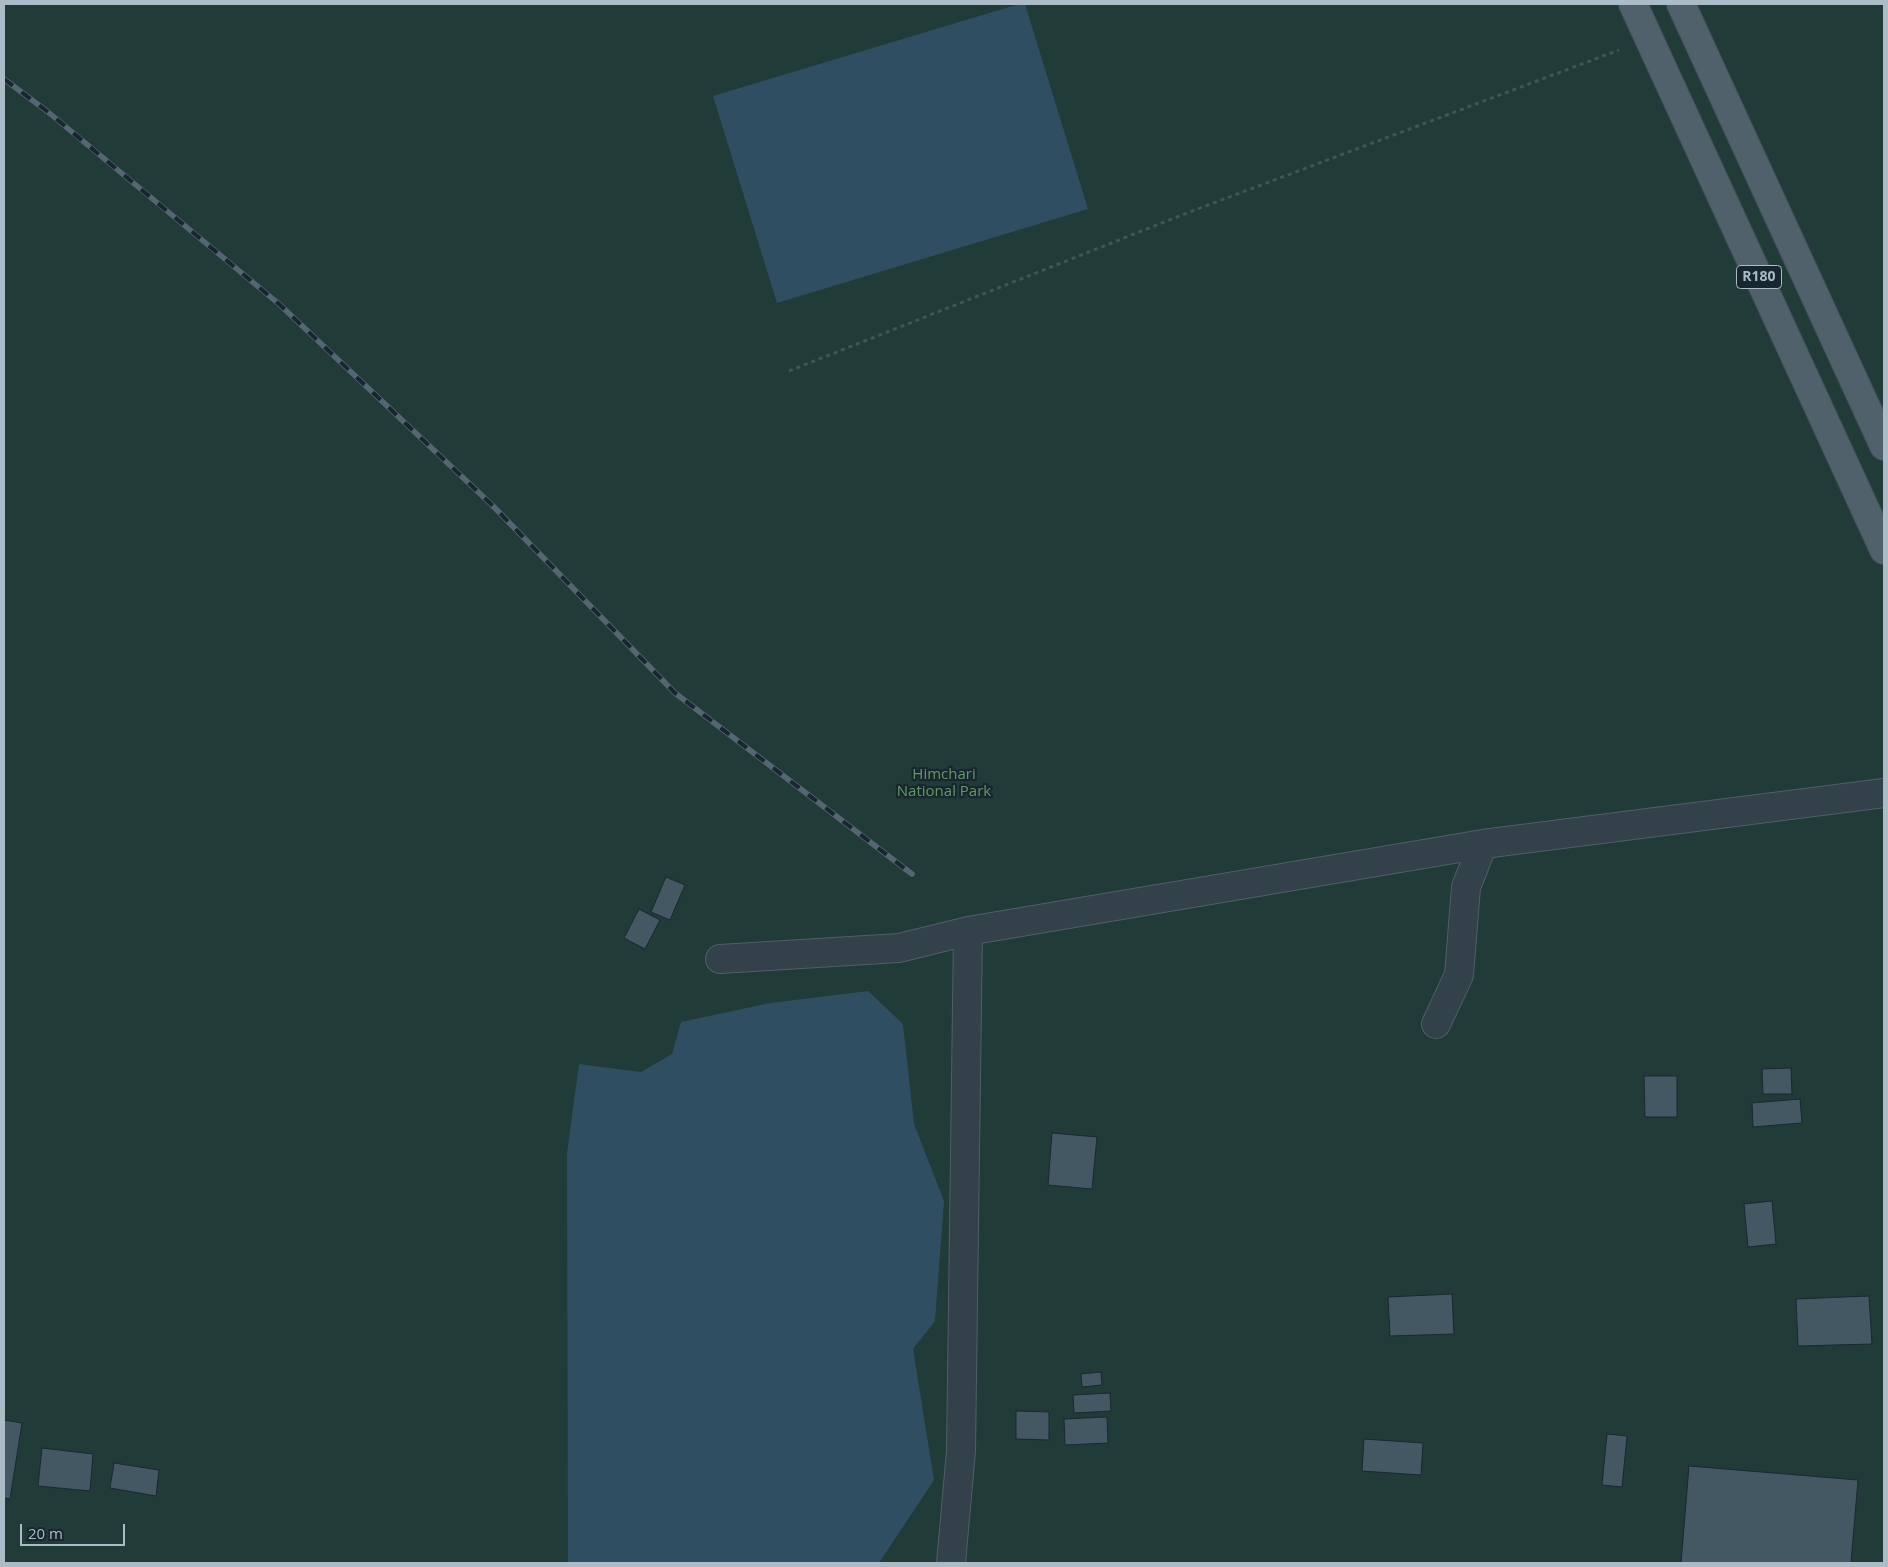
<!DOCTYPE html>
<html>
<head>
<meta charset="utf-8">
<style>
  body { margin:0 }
  #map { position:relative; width:1888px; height:1567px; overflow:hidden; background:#1e303a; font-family:"Open Sans",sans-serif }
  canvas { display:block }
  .frame { position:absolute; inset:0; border:5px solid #acbcc7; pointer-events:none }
  .scale { position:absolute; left:20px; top:1524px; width:105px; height:22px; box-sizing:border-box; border:2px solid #acbcc7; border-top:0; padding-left:6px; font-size:15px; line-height:18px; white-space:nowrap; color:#acbcc7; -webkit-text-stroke:4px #18262f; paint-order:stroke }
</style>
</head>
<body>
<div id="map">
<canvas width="1888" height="1567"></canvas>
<div class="frame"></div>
<div class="scale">20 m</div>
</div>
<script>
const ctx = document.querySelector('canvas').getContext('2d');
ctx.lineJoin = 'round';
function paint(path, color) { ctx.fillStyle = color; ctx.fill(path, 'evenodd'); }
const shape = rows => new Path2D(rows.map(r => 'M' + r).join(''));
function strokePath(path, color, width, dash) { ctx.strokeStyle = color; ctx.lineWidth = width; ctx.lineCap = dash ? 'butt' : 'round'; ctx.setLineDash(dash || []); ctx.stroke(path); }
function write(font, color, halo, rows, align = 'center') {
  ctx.font = font + ' "Open Sans",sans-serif'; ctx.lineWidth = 4.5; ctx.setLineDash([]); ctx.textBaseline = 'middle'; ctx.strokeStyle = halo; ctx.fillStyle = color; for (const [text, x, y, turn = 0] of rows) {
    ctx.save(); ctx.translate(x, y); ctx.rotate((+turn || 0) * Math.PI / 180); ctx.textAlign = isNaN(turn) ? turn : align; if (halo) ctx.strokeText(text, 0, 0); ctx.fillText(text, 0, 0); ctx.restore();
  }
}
paint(shape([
  [4,4,1884,4,1884,1563,4,1563]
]), '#203b38');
paint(shape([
  [1019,4,1025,4,1088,209,777,303,713,96],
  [868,991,903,1024,914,1124,944,1201,935,1321,913,1349,934,1480,879,1563,568,1563,567,1153,579,1064,641,1072,672,1054,681,1022,770,1003]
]), '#2f4e61');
const building = shape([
  [666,877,685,885,670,920,651,912,666,877],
  [639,909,660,920,645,949,624,938,639,909],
  [1791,1068,1792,1094,1763,1094,1762,1069,1791,1068],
  [1644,1076,1677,1076,1677,1117,1645,1117,1644,1076],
  [1800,1099,1802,1123,1753,1127,1752,1103,1800,1099],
  [1052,1133,1097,1137,1092,1189,1048,1185,1052,1133],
  [1772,1201,1776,1244,1748,1247,1744,1204,1772,1201],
  [1452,1294,1454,1334,1390,1336,1388,1297,1452,1294],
  [1869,1296,1872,1344,1798,1346,1796,1299,1869,1296],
  [1101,1372,1102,1385,1082,1387,1081,1374,1101,1372],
  [1110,1393,1111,1411,1074,1413,1073,1395,1110,1393],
  [1016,1411,1049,1412,1049,1440,1016,1439,1016,1411],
  [1107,1417,1108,1443,1065,1445,1064,1419,1107,1417],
  [4,1420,22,1423,10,1499,4,1498,4,1420],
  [1607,1434,1627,1436,1622,1487,1602,1485,1607,1434],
  [1364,1439,1423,1443,1421,1475,1362,1471,1364,1439],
  [42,1448,93,1454,90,1491,38,1486,42,1448],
  [114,1463,159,1470,156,1496,110,1488,114,1463],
  [1689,1466,1858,1480,1851,1563,1681,1563,1689,1466]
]);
paint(building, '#445864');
strokePath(building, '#1a2831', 1);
const minor = shape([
  [720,959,899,948,968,931,1483,844,1884,793],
  [1436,1024,1459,975,1466,887,1483,844],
  [951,1563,961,1451,968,931]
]);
const major = shape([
  [1633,4,1884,550],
  [1681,4,1884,446]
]);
strokePath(minor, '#505f68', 30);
strokePath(major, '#3f4d57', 30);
strokePath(shape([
  [789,371,1187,213,1619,50]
]), '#3e5755', 3, [4, 4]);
strokePath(minor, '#32414a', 28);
strokePath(major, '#50616b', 28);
const rail = shape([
  [4,79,48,112,279,304,492,505,675,693,912,874]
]);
strokePath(rail, '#546672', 5.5);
strokePath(rail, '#18262f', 4, [11]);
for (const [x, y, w] of [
  [1759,277,45]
]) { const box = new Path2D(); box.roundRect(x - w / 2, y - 11.5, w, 23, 4); ctx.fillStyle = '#18262f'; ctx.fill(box); strokePath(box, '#acbcc7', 1); }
write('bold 14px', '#acbcc7', null, [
  ["R180",1759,277]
]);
write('15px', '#629a63', '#18262f', [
  ["Himchari",944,775],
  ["National Park",944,792]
]);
</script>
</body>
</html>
